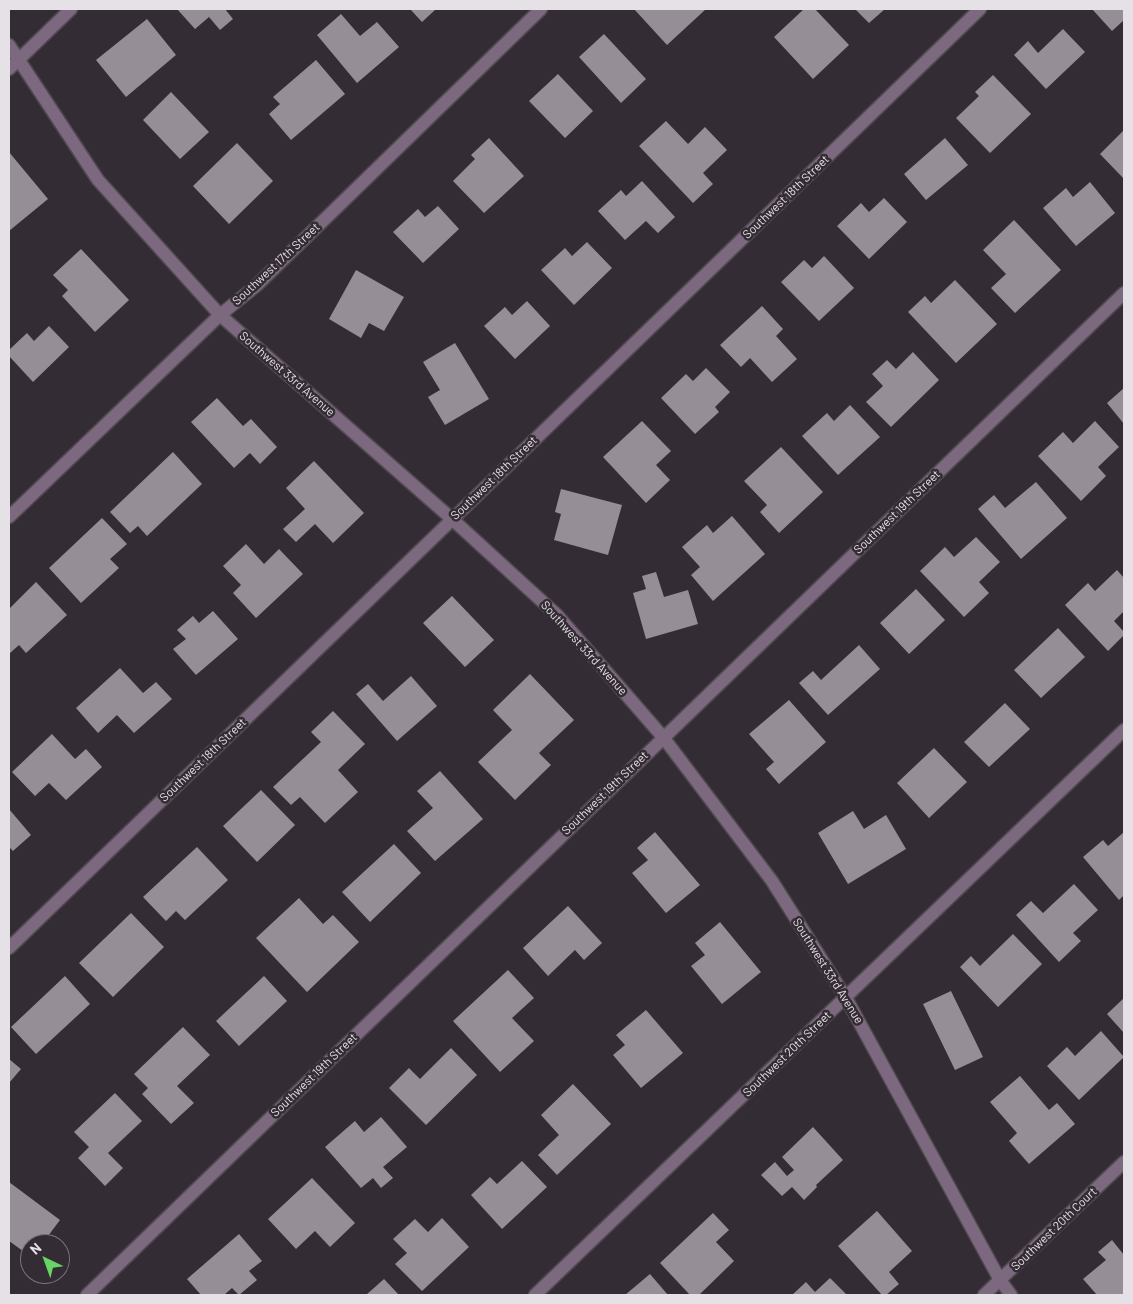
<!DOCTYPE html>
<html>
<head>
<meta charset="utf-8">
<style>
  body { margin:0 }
  #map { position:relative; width:1133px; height:1304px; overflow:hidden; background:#342c34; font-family:Barlow,sans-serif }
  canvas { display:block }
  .frame { position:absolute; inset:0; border:10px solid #e5e1e6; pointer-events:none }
  .north { position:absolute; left:20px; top:1234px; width:50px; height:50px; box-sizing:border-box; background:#342c34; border:1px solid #7b747b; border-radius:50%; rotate:318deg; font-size:14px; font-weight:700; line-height:20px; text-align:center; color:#e5e1e6 }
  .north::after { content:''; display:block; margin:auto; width:18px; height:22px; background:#68d465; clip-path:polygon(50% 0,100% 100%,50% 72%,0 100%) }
</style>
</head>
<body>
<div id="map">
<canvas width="1133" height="1304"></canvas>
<div class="frame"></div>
<div class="north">N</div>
</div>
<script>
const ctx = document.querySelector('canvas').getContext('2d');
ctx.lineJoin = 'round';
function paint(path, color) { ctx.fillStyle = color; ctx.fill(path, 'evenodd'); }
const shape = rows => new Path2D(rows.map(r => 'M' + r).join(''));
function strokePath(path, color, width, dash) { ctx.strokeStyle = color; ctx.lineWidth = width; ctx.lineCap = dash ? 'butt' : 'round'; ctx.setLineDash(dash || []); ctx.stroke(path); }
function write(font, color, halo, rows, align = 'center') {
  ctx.font = font + ' Barlow,sans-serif'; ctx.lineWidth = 5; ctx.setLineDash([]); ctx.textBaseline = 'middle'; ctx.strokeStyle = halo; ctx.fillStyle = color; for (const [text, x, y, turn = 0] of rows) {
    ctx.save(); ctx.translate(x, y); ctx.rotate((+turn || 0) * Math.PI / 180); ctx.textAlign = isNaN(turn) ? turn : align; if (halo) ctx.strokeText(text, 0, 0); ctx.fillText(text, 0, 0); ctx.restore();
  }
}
paint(shape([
  [177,9,225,9,233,19,220,30,209,17,195,29],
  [410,9,434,9,435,10,422,22],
  [634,9,706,9,667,45],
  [804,9,815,9,849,45,813,79,774,37],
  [855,9,885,9,869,23],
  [1092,9,1124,9,1124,20,1112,31],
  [341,14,360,36,377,22,399,47,357,83,317,35],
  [147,19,176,55,126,97,96,60],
  [1063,29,1085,52,1046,89,1014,55,1028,41,1038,53],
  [604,34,646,79,621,103,579,57],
  [316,60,345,94,291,140,269,114,280,104,273,97],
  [558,74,593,111,565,138,529,101],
  [993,75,1031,114,990,153,956,118,979,96,975,92],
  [171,92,209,132,180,159,143,120],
  [666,121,688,144,705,127,727,150,703,173,713,184,693,203,639,146],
  [1123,131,1124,133,1124,179,1100,154],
  [489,138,524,176,484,213,453,181,475,159,471,155],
  [945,138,968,165,926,200,904,174],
  [237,143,273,181,229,224,193,186],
  [9,152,48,199,9,231],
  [642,181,675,217,658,233,646,221,625,240,598,211,621,190,626,196],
  [1090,182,1115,213,1076,246,1043,208,1066,188,1073,197],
  [884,198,907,222,869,259,837,226,861,203,869,212],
  [438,206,459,229,423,263,393,232,418,209,425,217],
  [1014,220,1061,270,1015,313,991,288,1006,274,983,250],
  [587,242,612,268,574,305,541,270,565,248,572,256],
  [81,249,129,300,95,332,62,296,68,290,53,275],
  [824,256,854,288,819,321,781,282,804,260,812,268],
  [356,270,404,297,384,331,369,323,361,338,329,319],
  [955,280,997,324,956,363,908,312,925,296,931,303],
  [527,301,550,326,515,359,484,326,505,307,512,315],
  [762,306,783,329,776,336,797,359,772,382,750,358,741,367,720,345],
  [49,326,69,347,33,382,9,356,9,350,27,333,34,341],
  [455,343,489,399,445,425,428,397,440,390,423,362],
  [913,352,939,380,891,427,866,402,883,386,872,374,887,360,896,369],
  [706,368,730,392,715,407,719,412,695,434,661,398,686,374,693,381],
  [1124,388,1124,424,1107,403],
  [217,398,243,426,251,419,277,447,260,464,250,453,234,468,191,422],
  [850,405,880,437,838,475,802,436,827,413,834,421],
  [642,421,671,451,656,465,670,480,646,503,603,457],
  [1095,421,1119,447,1098,467,1106,476,1081,501,1038,456,1063,432,1073,443],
  [781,447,823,492,779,533,760,512,767,505,744,481],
  [173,452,202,484,147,536,138,526,130,533,110,512],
  [314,461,364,513,333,543,315,524,296,542,283,529,305,509,286,488],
  [1036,482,1067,518,1021,559,978,509,994,495,1005,508],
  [561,489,622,505,608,555,554,540,561,514,555,512],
  [732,516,765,554,713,601,691,575,700,567,682,547,707,525,713,533],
  [102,518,127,544,110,559,119,568,81,603,49,568],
  [976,537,1000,562,979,582,989,593,964,617,920,571,945,547,954,557],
  [246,544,264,564,279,549,303,574,256,618,233,593,241,585,223,566],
  [1117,570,1124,578,1124,611,1114,621,1124,632,1124,635,1108,651,1065,605,1088,583,1095,591],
  [656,572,664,597,688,590,698,624,646,639,633,593,646,589,642,576],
  [36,582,67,615,26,653,19,645,9,654,9,609],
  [916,589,945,620,909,654,880,623],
  [452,596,494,640,465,667,423,623],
  [213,611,238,639,196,675,173,649,186,639,177,630,193,616,199,623],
  [1058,628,1085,657,1041,698,1014,670],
  [859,645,880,669,828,715,799,683,813,671,821,680],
  [120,668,143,693,156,682,172,699,134,733,117,715,98,733,76,708],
  [530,674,574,720,539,753,551,765,515,800,478,762,512,730,493,710],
  [411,676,437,706,397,741,356,694,368,684,383,701],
  [789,700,826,742,779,784,766,769,774,762,749,734],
  [1005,703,1030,729,989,767,964,742],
  [333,711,365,744,338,770,358,792,325,823,300,797,291,805,273,787,321,742,311,732],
  [52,734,75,759,86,749,102,767,66,800,49,783,35,796,12,772],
  [934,748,967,782,929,818,897,783],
  [440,771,483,819,435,861,407,831,433,808,417,791],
  [261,790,295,825,257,862,223,826],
  [9,809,31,835,13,851,9,847],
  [853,811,864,829,886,815,906,849,848,884,818,833],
  [655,832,700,885,666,913,632,873,648,860,637,848],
  [1124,832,1124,895,1119,900,1083,857,1103,840,1108,846],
  [394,844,421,873,370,922,342,892],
  [197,847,228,880,185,920,176,911,166,921,143,897],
  [1074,884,1098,910,1073,933,1081,941,1059,962,1016,915,1031,901,1043,913],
  [299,898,323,924,333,915,359,942,307,992,256,938],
  [568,906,602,943,584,960,575,950,548,976,523,948],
  [131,913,164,947,113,997,79,963],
  [720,922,761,972,722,1004,691,966,705,955,695,943],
  [1013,934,1042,964,998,1007,960,967,971,956,980,966],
  [508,970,534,998,512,1018,534,1041,500,1072,453,1021],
  [65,976,90,1004,36,1054,11,1027],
  [264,976,287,1001,239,1046,216,1021],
  [951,991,983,1057,955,1070,923,1004],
  [1124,998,1124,1033,1107,1014],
  [646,1010,683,1053,641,1088,613,1055,625,1045,616,1035],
  [183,1027,210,1055,177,1086,194,1103,171,1124,142,1094,148,1088,134,1074],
  [1101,1031,1124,1057,1079,1100,1047,1066,1067,1047,1075,1056],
  [451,1048,477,1075,426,1125,389,1088,409,1068,420,1079],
  [9,1059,21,1069,9,1083],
  [1020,1076,1049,1110,1057,1103,1075,1124,1029,1164,1009,1141,1017,1133,990,1102],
  [573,1084,611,1124,557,1175,538,1155,559,1135,541,1115],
  [115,1093,142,1121,108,1153,123,1168,105,1186,78,1158,89,1147,74,1132],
  [381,1117,407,1147,383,1167,393,1178,381,1188,373,1178,361,1188,325,1147,355,1121,364,1132],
  [813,1127,843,1160,816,1185,817,1187,804,1200,792,1187,782,1196,761,1175,775,1162,787,1176,794,1170,782,1157],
  [522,1161,547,1187,502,1229,471,1195,490,1177,497,1184],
  [312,1178,355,1223,330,1247,315,1231,296,1249,268,1219],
  [9,1182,60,1220,42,1244,30,1244,30,1256,9,1241],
  [877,1211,912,1251,889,1272,899,1284,886,1295,882,1295,838,1246],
  [713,1213,729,1230,716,1242,734,1261,699,1295,690,1295,660,1263],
  [442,1218,469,1247,422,1291,395,1264,407,1253,393,1239,415,1219,428,1232],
  [239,1234,262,1261,249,1271,257,1280,239,1295,232,1288,224,1295,201,1295,187,1279],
  [1112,1240,1124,1255,1124,1293,1122,1295,1097,1295,1083,1279,1106,1260,1098,1252],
  [650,1274,668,1295,625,1295],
  [830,1278,847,1295,792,1295,806,1282,815,1292],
  [384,1279,399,1295,366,1295]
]), '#968e97');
const minor = shape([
  [9,45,98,180,220,315,452,519,557,615,663,737,772,881,846,998,1000,1280,1011,1295],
  [9,69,71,9],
  [9,517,220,315,257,285,541,9],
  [9,948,980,9],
  [87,1295,1124,293],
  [535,1295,1124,730],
  [984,1295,1124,1162]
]);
strokePath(minor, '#504950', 15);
strokePath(minor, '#7d697f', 12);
write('12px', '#e5e1e6', '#342c34', [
  ["Southwest 18th Street",786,197,-44],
  ["Southwest 17th Street",276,264,-43],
  ["Southwest 33rd Avenue",287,374,41],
  ["Southwest 18th Street",494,478,-44],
  ["Southwest 19th Street",897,512,-44],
  ["Southwest 33rd Avenue",584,648,48],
  ["Southwest 18th Street",203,760,-44],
  ["Southwest 19th Street",605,793,-44],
  ["Southwest 33rd Avenue",828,971,58],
  ["Southwest 20th Street",787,1054,-44],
  ["Southwest 19th Street",314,1075,-44],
  ["Southwest 20th Court",1054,1229,-44]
]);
</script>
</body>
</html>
